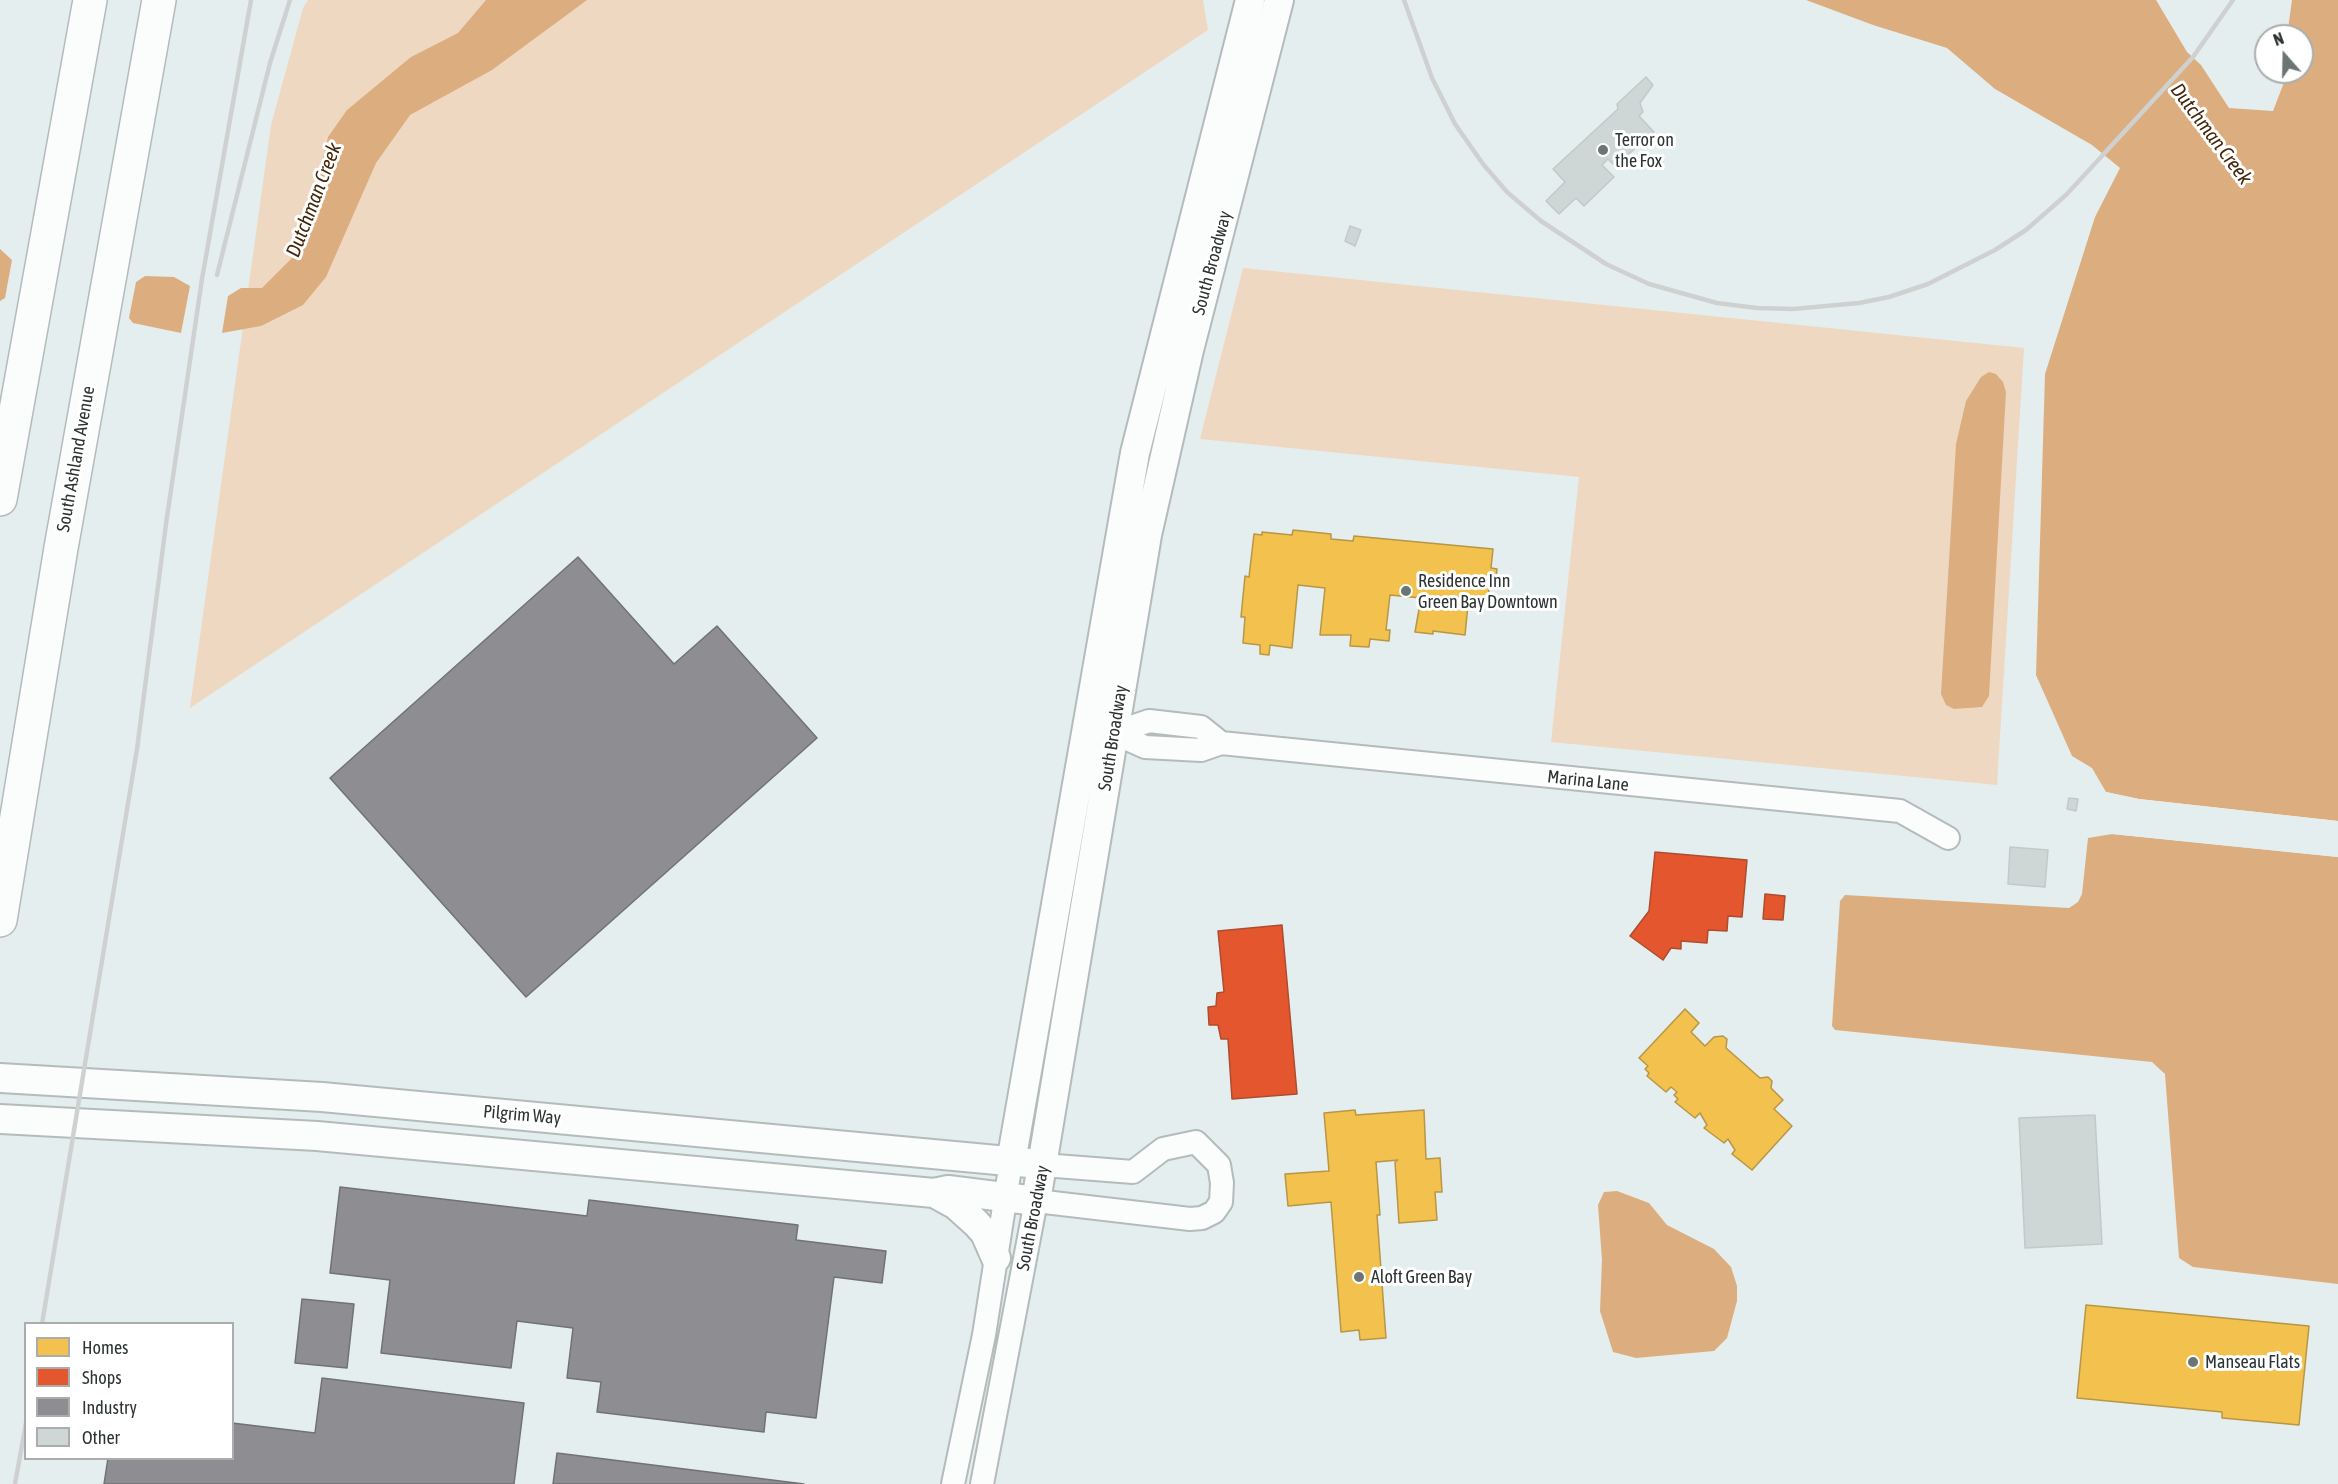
<!DOCTYPE html>
<html>
<head>
<meta charset="utf-8">
<style>
  body { margin:0 }
  #map { position:relative; width:2338px; height:1484px; overflow:hidden; background:#e4eeee; font-family:"Asap Condensed",sans-serif }
  canvas { display:block }
  .legend { position:absolute; left:24px; top:1322px; width:210px; height:138px; box-sizing:border-box; background:#fff; border:2px solid #abadad; margin:0; padding:8px 10px; list-style:none; font-size:18px; color:#2c3332 }
  .legend li { display:flex; align-items:center; gap:12px; height:30px }
  .legend b { width:30px; border:2px solid #abadad }
  .north { position:absolute; left:2254px; top:24px; width:60px; height:60px; box-sizing:border-box; background:#fff; border:2px solid #abadad; border-radius:50%; rotate:340deg; font-size:16px; font-weight:700; line-height:24px; text-align:center; color:#2c3332 }
  .north::after { content:''; display:block; margin:auto; width:21px; height:27px; background:#6c7474; clip-path:polygon(50% 0,100% 100%,50% 72%,0 100%) }
</style>
</head>
<body>
<div id="map">
<canvas width="2338" height="1484"></canvas>
<ul class="legend">
<li><b style="height:16px;background:#f2c14e"></b>Homes</li>
<li><b style="height:16px;background:#e4572e"></b>Shops</li>
<li><b style="height:16px;background:#8d8d92"></b>Industry</li>
<li><b style="height:16px;background:#cfd6d6"></b>Other</li>
</ul>
<div class="north">N</div>
</div>
<script>
const ctx = document.querySelector('canvas').getContext('2d');
ctx.lineJoin = 'round';
function paint(path, color) { ctx.fillStyle = color; ctx.fill(path, 'evenodd'); }
const shape = rows => new Path2D(rows.map(r => 'M' + r).join(''));
function strokePath(path, color, width, dash) { ctx.strokeStyle = color; ctx.lineWidth = width; ctx.lineCap = dash ? 'butt' : 'round'; ctx.setLineDash(dash || []); ctx.stroke(path); }
function write(font, color, halo, rows, align = 'center') {
  ctx.font = font + ' "Asap Condensed",sans-serif'; ctx.lineWidth = 6; ctx.setLineDash([]); ctx.textBaseline = 'middle'; ctx.strokeStyle = halo; ctx.fillStyle = color; for (const [text, x, y, turn = 0] of rows) {
    ctx.save(); ctx.translate(x, y); ctx.rotate((+turn || 0) * Math.PI / 180); ctx.textAlign = isNaN(turn) ? turn : align; if (halo) ctx.strokeText(text, 0, 0); ctx.fillText(text, 0, 0); ctx.restore();
  }
}
paint(shape([
  [308,0,1203,0,1208,30,190,708,271,125,303,8],
  [1243,268,2024,348,1997,785,1551,742,1579,477,1200,439]
]), '#efd8c1');
paint(shape([
  [486,0,587,0,492,70,410,115,376,163,326,277,303,305,261,326,222,333,228,296,241,288,262,288,292,258,309,216,328,137,347,110,411,57,458,33],
  [1806,0,2156,0,2187,52,2201,65,2229,108,2273,111,2288,72,2302,72,2302,36,2287,36,2292,0,2338,0,2338,821,2139,799,2106,792,2092,768,2072,756,2036,675,2045,374,2095,217,2120,168,2092,145,1995,89,1947,48,1873,25],
  [0,249,12,260,5,298,0,301],
  [145,276,174,277,190,286,181,333,133,323,129,318,136,282],
  [1989,372,1996,374,2003,382,2006,392,1989,696,1982,707,1954,709,1946,705,1941,694,1956,444,1966,401,1981,377],
  [2112,834,2338,857,2338,1284,2193,1267,2179,1258,2165,1074,2152,1062,1835,1030,1832,1026,1840,901,1845,895,2069,908,2078,902,2082,894,2088,838],
  [1617,1191,1649,1203,1667,1225,1714,1249,1731,1267,1737,1286,1737,1301,1727,1338,1714,1351,1636,1358,1613,1352,1600,1311,1602,1260,1598,1205,1604,1192]
]), '#dcae7f');
paint(shape([
  [2106,792,2139,799,2338,821,2338,824,2139,802,2106,795],
  [2112,831,2338,854,2338,857,2112,834,2101,835,2101,832]
]), '#e4eeee');
const homes = shape([
  [1293,530,1331,534,1331,539,1353,541,1354,536,1493,549,1491,568,1497,569,1496,579,1490,578,1488,599,1459,596,1459,604,1468,605,1465,635,1433,631,1433,634,1415,632,1421,598,1390,595,1386,630,1390,630,1389,641,1370,639,1369,647,1350,646,1351,635,1320,635,1325,588,1298,585,1292,648,1270,645,1269,655,1260,654,1260,645,1243,643,1245,617,1241,617,1245,576,1249,577,1254,534,1262,535,1262,532,1292,535,1293,530],
  [1685,1009,1699,1023,1691,1032,1705,1046,1714,1037,1723,1036,1727,1039,1726,1048,1760,1078,1768,1077,1772,1081,1771,1088,1783,1100,1774,1109,1792,1126,1752,1170,1732,1154,1735,1150,1728,1139,1724,1143,1704,1128,1707,1125,1700,1113,1695,1118,1675,1102,1678,1099,1674,1095,1677,1092,1671,1087,1666,1092,1647,1076,1649,1073,1645,1069,1648,1066,1639,1058,1685,1009],
  [1355,1110,1356,1115,1424,1110,1426,1159,1440,1158,1442,1192,1435,1192,1437,1220,1399,1223,1395,1162,1398,1160,1376,1162,1380,1215,1377,1215,1386,1338,1360,1340,1359,1330,1341,1332,1331,1202,1288,1206,1285,1174,1329,1171,1324,1113,1355,1110],
  [2086,1305,2309,1326,2299,1425,2222,1418,2222,1412,2077,1398,2086,1305]
]);
paint(homes, '#f2c14e');
strokePath(homes, '#b79646', 1.5);
const shops = shape([
  [1655,852,1747,860,1742,917,1728,916,1727,931,1708,930,1707,943,1681,941,1681,949,1671,948,1663,960,1630,936,1649,911,1655,852],
  [1765,894,1785,896,1783,920,1763,919,1765,894],
  [1282,925,1297,1094,1232,1099,1228,1039,1221,1039,1218,1025,1209,1025,1208,1007,1216,1006,1217,993,1224,992,1218,931,1282,925]
]);
paint(shops, '#e4572e');
strokePath(shops, '#ad4c2f', 1.5);
const industry = shape([
  [578,557,674,664,717,626,817,738,526,997,330,778,578,557],
  [340,1187,587,1216,589,1200,798,1225,796,1240,886,1251,882,1283,834,1277,816,1418,766,1412,764,1432,597,1412,601,1382,567,1378,573,1328,517,1321,511,1368,381,1353,390,1280,330,1273,340,1187],
  [302,1299,354,1304,347,1368,295,1363,302,1299],
  [322,1378,524,1403,514,1484,104,1484,108,1458,232,1458,232,1423,315,1433,322,1378],
  [557,1453,804,1484,553,1484,557,1453]
]);
paint(industry, '#8d8d92');
strokePath(industry, '#707275', 1.5);
const building = shape([
  [1646,77,1653,85,1640,103,1643,112,1639,116,1654,132,1615,166,1608,159,1602,165,1614,177,1584,206,1576,198,1559,214,1546,201,1565,182,1553,169,1618,109,1617,104,1646,77],
  [1350,226,1361,230,1355,246,1345,241,1350,226],
  [2069,798,2078,799,2076,811,2067,809,2069,798],
  [2010,847,2048,850,2045,887,2008,884,2010,847],
  [2095,1115,2102,1244,2025,1248,2019,1118,2095,1115]
]);
paint(building, '#cfd6d6');
strokePath(building, '#c2c9c9', 1.5);
const minor = shape([
  [1098,731,1114,733,1145,747,1201,750,1221,743,1900,811,1948,838],
  [1114,733,1149,721,1201,727,1221,743],
  [953,1484,984,1335,1011,1162],
  [982,1484,1036,1201,1190,1219,1202,1218,1214,1212,1221,1202,1222,1183,1219,1165,1196,1142,1163,1149,1133,1172,1043,1165]
]);
const tertiary = shape([
  [0,1078,322,1097,1029,1163],
  [0,1119,317,1136,934,1193,948,1190,1036,1201,1147,535,1189,350,1279,0],
  [1011,1162,1135,453,1250,0],
  [934,1193,956,1205,976,1223,985,1233,996,1258]
]);
const secondary = shape([
  [0,499,90,0],
  [0,920,61,548,159,0]
]);
strokePath(minor, '#b4bbbb', 26);
strokePath(tertiary, '#b4bbbb', 32);
strokePath(secondary, '#b4bbbb', 36);
strokePath(minor, '#fbfcfc', 22);
strokePath(tertiary, '#fbfcfc', 28);
strokePath(secondary, '#fbfcfc', 33);
strokePath(shape([
  [1404,0,1432,78,1455,124,1483,164,1507,192,1541,221,1606,264,1649,284,1717,303,1757,308,1793,309,1859,303,1889,297,1928,284,1995,250,2026,230,2066,195,2193,57,2233,0],
  [217,275,270,63,290,0],
  [42,1324,137,749,166,524,202,279,251,0],
  [15,1484,26,1423]
]), '#cfd1d1', 4.5);
for (const [x, y, r, color] of [
  [1603,150,6,"#6c7474"],
  [1406,591,6,"#6c7474"],
  [1359,1277,6,"#6c7474"],
  [2193,1362,6,"#6c7474"]
]) { const dot = new Path2D(); dot.arc(x, y, r, 0, 2 * Math.PI); ctx.fillStyle = color; ctx.fill(dot); strokePath(dot, '#fff', 2); }
write('18px', '#2c3332', '#fff', [
  ["Terror on",1615,140],
  ["the Fox",1615,161],
  ["Residence Inn",1418,581],
  ["Green Bay Downtown",1418,602],
  ["Aloft Green Bay",1371,1277],
  ["Manseau Flats",2205,1362]
], 'left');
write('18px', '#2c3332', '#fff', [
  ["South Broadway",1212,263,-75],
  ["South Ashland Avenue",76,459,-80],
  ["South Broadway",1113,738,-81],
  ["Marina Lane",1588,781,6],
  ["Pilgrim Way",522,1115,5],
  ["South Broadway",1033,1218,-79]
]);
write('italic 20px', '#432709', '#fff', [
  ["Dutchman Creek",2211,134,53],
  ["Dutchman Creek",314,200,-69]
]);
</script>
</body>
</html>
